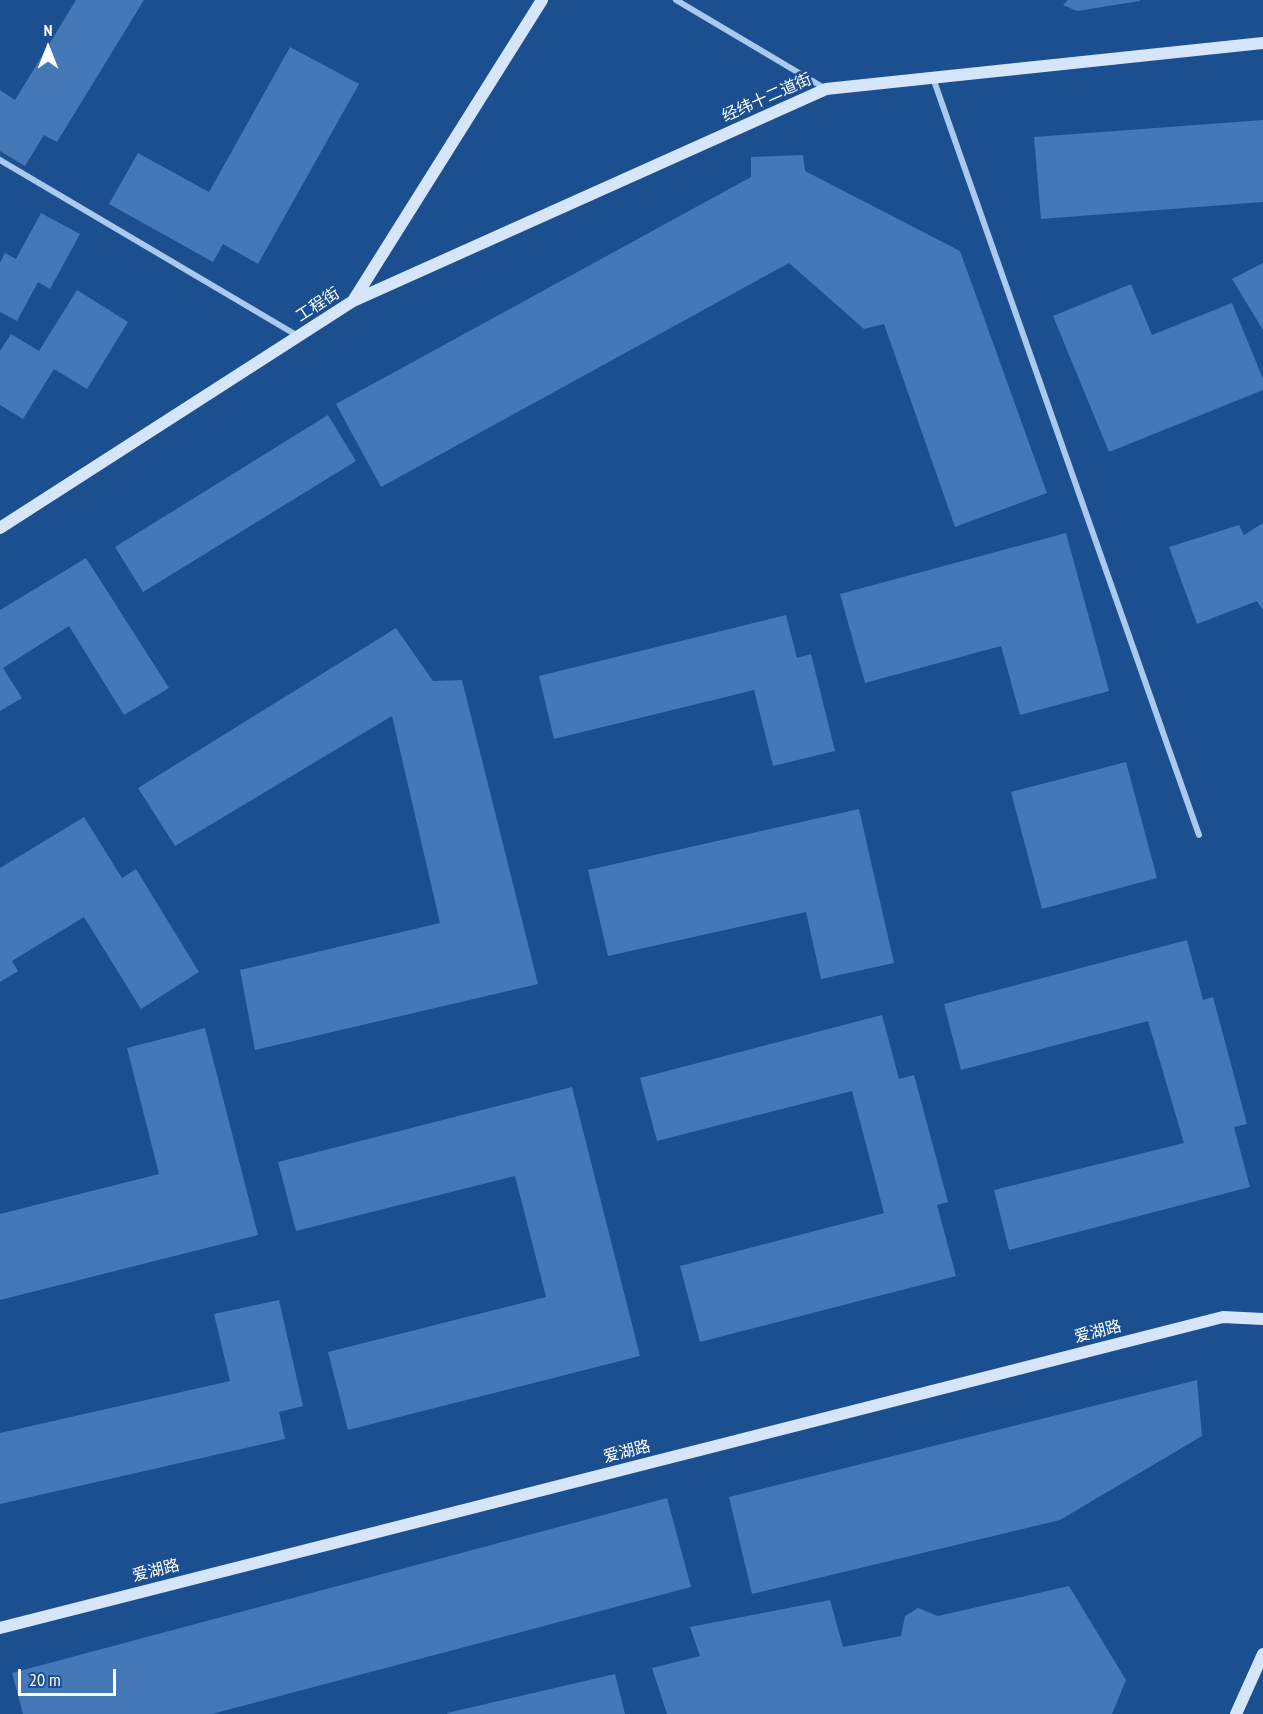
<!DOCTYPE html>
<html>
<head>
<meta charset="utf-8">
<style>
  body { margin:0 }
  #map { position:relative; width:1263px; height:1714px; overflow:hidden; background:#1b4f8f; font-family:"PT Sans Narrow",sans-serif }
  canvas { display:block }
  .north { position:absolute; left:18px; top:18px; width:60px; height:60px; -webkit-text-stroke:4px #1b4f8f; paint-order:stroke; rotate:0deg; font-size:16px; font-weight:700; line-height:24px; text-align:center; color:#fff }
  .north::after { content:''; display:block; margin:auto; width:21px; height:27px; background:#fff; clip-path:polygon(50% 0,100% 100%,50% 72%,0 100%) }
  .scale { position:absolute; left:18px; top:1669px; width:98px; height:27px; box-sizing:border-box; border:3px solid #fff; border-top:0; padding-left:8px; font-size:18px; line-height:21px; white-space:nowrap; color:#fff; -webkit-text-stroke:4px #1b4f8f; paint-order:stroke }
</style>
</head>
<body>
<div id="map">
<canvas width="1263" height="1714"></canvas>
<div class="north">N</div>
<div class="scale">20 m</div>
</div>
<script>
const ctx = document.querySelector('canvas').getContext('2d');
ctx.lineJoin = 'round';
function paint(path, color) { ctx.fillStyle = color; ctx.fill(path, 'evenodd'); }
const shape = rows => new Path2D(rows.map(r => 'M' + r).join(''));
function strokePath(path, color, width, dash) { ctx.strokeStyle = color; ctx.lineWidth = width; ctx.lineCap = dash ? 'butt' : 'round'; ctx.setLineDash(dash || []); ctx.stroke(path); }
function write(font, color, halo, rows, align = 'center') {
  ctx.font = font + ' "PT Sans Narrow","Noto Sans SC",sans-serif'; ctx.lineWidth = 5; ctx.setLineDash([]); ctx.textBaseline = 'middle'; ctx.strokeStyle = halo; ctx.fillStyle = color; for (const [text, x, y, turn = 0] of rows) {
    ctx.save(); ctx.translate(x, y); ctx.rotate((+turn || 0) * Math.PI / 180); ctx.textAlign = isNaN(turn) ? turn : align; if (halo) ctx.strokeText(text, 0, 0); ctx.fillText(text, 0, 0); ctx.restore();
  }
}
paint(shape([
  [76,0,144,0,57,142,44,135,25,166,0,151,0,90,15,100],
  [1068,0,1140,0,1140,1,1077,11,1063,5],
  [290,47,359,84,258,264,223,244,213,262,109,204,138,153,209,192],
  [1263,120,1263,202,1041,219,1034,137],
  [803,155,805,171,960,251,1047,493,955,527,884,324,864,329,789,263,381,487,336,404,751,177,751,157],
  [41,213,80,234,50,289,38,282,17,321,0,312,0,263,5,253,16,259],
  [1263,263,1263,330,1232,279],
  [1131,284,1152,335,1232,303,1263,379,1263,390,1109,452,1053,316],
  [77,290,128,322,87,389,54,369,23,419,0,405,0,351,11,334,39,351],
  [328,415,356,461,143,592,115,547],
  [1263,523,1263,610,1257,601,1197,624,1169,547,1239,525,1244,535],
  [1066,533,1109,691,1020,715,1001,646,865,683,840,594],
  [86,558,169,688,124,715,69,626,3,668,22,698,0,711,0,610],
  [786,615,797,658,811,654,835,751,773,766,754,690,554,739,539,676],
  [396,628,433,681,462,680,538,984,255,1050,240,970,440,923,392,716,175,846,138,788],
  [1126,762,1157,878,1042,909,1011,792],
  [859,809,894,963,821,979,806,912,608,956,588,870],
  [84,817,122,878,136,869,199,972,141,1009,84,917,12,961,18,971,0,982,0,868],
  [1187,940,1203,1000,1213,997,1247,1124,1234,1127,1250,1187,1009,1250,994,1190,1184,1143,1148,1021,961,1070,944,1004],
  [882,1015,899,1079,914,1075,948,1202,937,1205,956,1276,700,1342,680,1266,884,1213,852,1091,657,1141,640,1078],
  [205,1028,258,1235,0,1300,0,1214,159,1174,127,1048],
  [572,1087,640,1356,348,1430,328,1352,546,1297,515,1176,296,1231,278,1162],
  [279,1300,303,1406,279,1412,285,1439,0,1504,0,1433,230,1381,214,1314],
  [1197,1380,1202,1436,1060,1520,752,1594,729,1497],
  [667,1498,691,1587,212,1714,23,1714,12,1673],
  [1069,1586,1126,1680,1112,1714,667,1714,652,1668,700,1656,690,1627,830,1600,843,1647,901,1636,905,1616,918,1608,938,1616],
  [615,1674,625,1714,448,1714,447,1713]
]), '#4478b7');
strokePath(shape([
  [676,0,826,89],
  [933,78,1199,835],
  [0,160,298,336]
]), '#a9c9ee', 6);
strokePath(shape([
  [353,301,826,89,1263,43],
  [0,528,353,301,542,0],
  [0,1628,1223,1317,1263,1319],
  [1236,1714,1263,1654]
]), '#d6e6fa', 12);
write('16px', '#fff', '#1b4f8f', [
  ["经纬十二道街",767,98,-24],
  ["工程街",318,305,-33],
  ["爱湖路",1098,1332,-14],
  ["爱湖路",627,1452,-14],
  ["爱湖路",156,1571,-14]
]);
</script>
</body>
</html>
